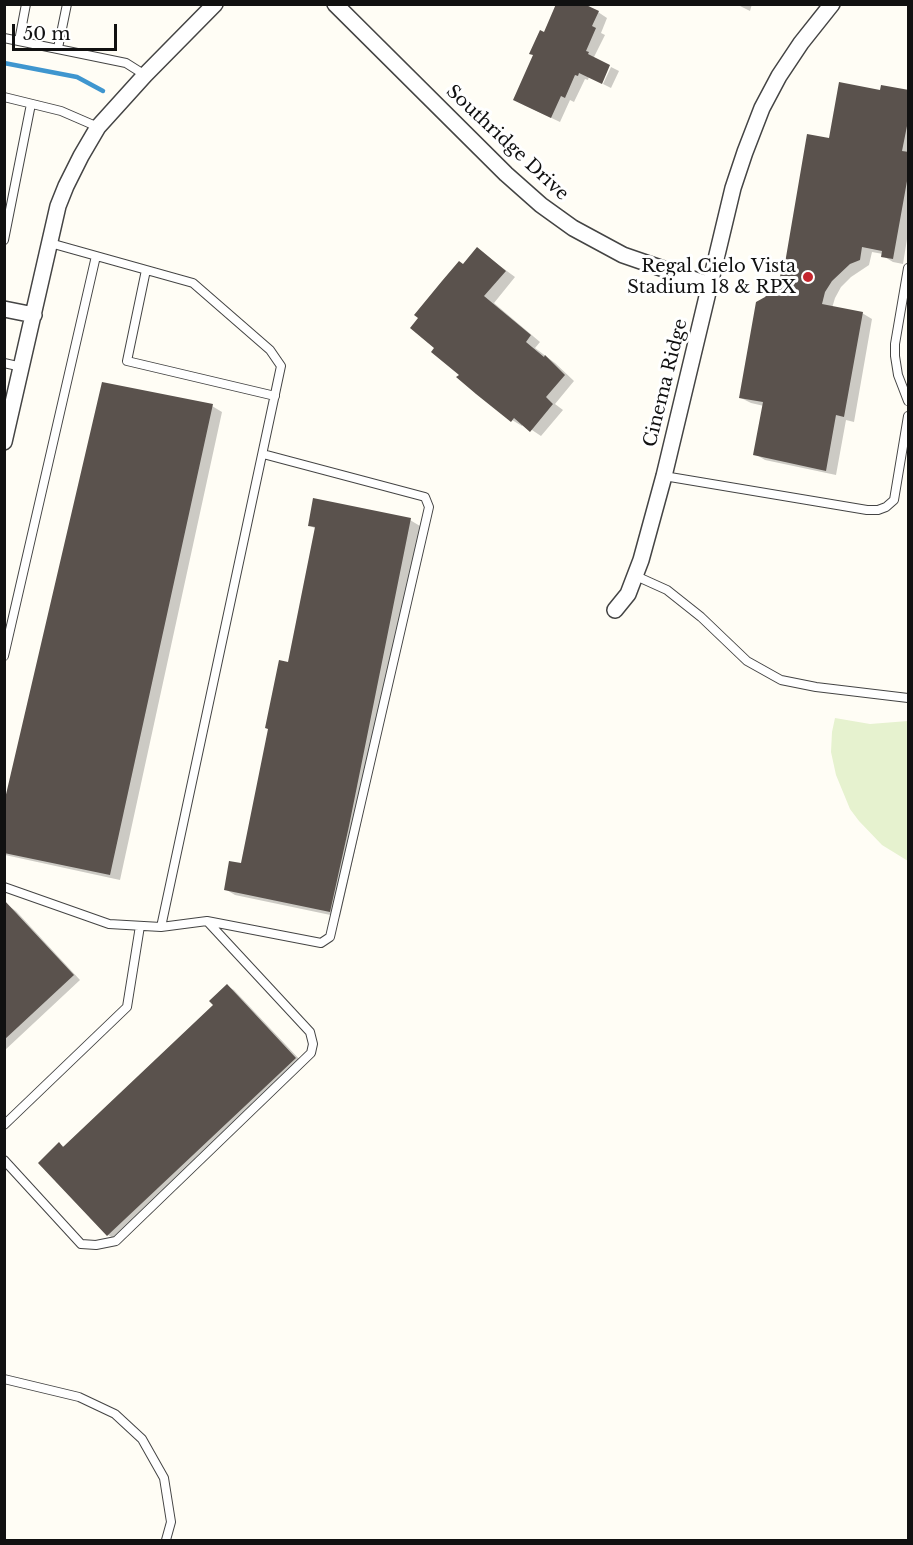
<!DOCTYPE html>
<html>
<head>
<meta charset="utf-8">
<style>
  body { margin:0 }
  #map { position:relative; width:913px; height:1545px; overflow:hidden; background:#fffdf5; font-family:"Libre Baskerville",serif }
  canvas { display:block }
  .frame { position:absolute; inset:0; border:6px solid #111; pointer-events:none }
  .scale { position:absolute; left:12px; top:24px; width:105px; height:27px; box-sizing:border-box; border:3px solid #111; border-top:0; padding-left:8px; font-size:18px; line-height:21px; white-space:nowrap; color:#111; -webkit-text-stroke:4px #fff; paint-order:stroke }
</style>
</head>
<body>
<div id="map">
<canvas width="913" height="1545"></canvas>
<div class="frame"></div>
<div class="scale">50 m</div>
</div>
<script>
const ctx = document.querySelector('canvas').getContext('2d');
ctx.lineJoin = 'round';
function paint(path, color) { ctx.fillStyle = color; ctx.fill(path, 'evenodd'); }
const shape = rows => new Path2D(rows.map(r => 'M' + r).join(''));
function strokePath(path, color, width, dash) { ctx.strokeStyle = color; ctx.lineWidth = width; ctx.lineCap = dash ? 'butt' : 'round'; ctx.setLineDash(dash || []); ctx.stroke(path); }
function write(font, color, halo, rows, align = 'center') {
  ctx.font = font + ' "Libre Baskerville",serif'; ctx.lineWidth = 6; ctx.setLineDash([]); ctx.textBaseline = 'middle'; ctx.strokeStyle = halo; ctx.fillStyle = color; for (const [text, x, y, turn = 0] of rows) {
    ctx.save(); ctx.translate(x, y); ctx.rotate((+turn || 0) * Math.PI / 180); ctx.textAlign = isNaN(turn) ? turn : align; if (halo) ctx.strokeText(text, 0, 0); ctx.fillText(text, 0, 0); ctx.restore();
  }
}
paint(shape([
  [835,718,870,724,908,721,908,861,882,845,859,821,850,809,836,775,831,752,832,732]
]), '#e6f2cf');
paint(shape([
  [736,4,752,4,750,11],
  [598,12,607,18,601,33,605,35,594,57,588,80,585,79,574,102,570,100,560,122,524,105,545,34],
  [611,67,619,71,611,88,603,84],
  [882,92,908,92,908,233,903,264,893,262,883,256,883,254,872,252,869,265,851,277,841,287,835,298,832,308,862,313,872,319,854,422,846,420,836,475,765,460,755,454,764,406,751,403,741,398,772,292,784,274,830,140],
  [477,249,515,277,494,303,540,342,535,348,555,363,574,381,555,404,563,410,541,436,523,424,522,426,512,420,461,374,464,265],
  [212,406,222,412,120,880,5,855,4,810],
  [410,520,420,526,359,833,340,917,235,895,225,889,243,865,289,664,316,529,309,525],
  [9,906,16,911,80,980,4,1051,4,911],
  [227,986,234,990,302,1062,115,1239,108,1235,59,1144,65,1147,215,1005]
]), '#0003');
strokePath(shape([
  [4,63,77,77,103,91]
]), '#3f96cf', 4.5);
paint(shape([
  [556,4,584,4,599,11,592,26,596,28,586,51,589,52,588,54,610,65,602,84,579,73,578,76,575,75,565,98,561,96,551,118,513,100,533,55,529,54,540,30,544,32],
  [839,82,880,90,881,85,909,90,909,116,902,151,909,152,909,170,893,259,881,257,882,251,862,247,860,260,850,264,832,281,825,292,822,304,863,312,844,417,836,415,826,471,753,455,763,402,739,398,756,302,765,297,777,284,785,263,807,134,829,138],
  [477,247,506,271,484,296,531,335,526,342,544,357,545,355,565,375,546,397,553,404,530,432,514,418,511,422,476,394,456,377,459,375,431,352,434,348,410,328,418,318,414,315,442,281,459,261,463,264],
  [102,382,213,404,110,875,4,853,4,803],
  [313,498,411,518,349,826,330,912,224,890,229,861,241,863,268,729,265,728,279,660,288,662,315,527,308,526],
  [4,900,74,975,4,1040],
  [227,984,296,1058,107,1236,38,1163,59,1142,63,1147,213,1005,209,1001]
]), '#5a524d');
const service = shape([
  [4,38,126,63,145,75],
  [19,41,26,4],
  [58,48,67,4],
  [4,97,61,111,98,127],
  [4,240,31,104],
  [908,268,895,344,895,356,898,375,908,401],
  [146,270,127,361,275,396],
  [4,363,22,367],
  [664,476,867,510,878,510,886,507,894,500,908,416],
  [636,576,667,590,701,617,747,661,781,680,816,687,908,698],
  [4,656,96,256],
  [4,887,109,924,161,927,281,366,270,350,193,283,50,243],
  [207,921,321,943,330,937,429,507,425,497,263,454],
  [4,1125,127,1007,140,926],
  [4,1160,81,1244,96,1245,116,1241,311,1053,313,1044,310,1032,207,921,161,927],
  [4,1379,79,1397,115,1414,142,1439,164,1478,171,1522,166,1540]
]);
const minor = shape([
  [335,4,506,174,541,205,573,228,623,255,710,285],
  [4,309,34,315],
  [4,442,58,206,66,186,81,156,98,127,145,75,215,4],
  [615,610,628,594,641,560,664,476,733,188,745,152,762,108,779,76,801,43,832,4]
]);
strokePath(service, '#444', 10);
strokePath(minor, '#444', 18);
strokePath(service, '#fff', 8);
strokePath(minor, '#fff', 15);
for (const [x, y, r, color] of [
  [808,277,6,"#c4262e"]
]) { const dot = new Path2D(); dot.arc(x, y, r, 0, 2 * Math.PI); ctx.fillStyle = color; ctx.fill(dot); strokePath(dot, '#fff', 2); }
write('18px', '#111', '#fff', [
  ["Southridge Drive",507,143,43],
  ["Cinema Ridge",666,383,-76]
]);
write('18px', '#111', '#fff', [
  ["Regal Cielo Vista",796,267],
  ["Stadium 18 & RPX",796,288]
], 'right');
</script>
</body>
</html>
